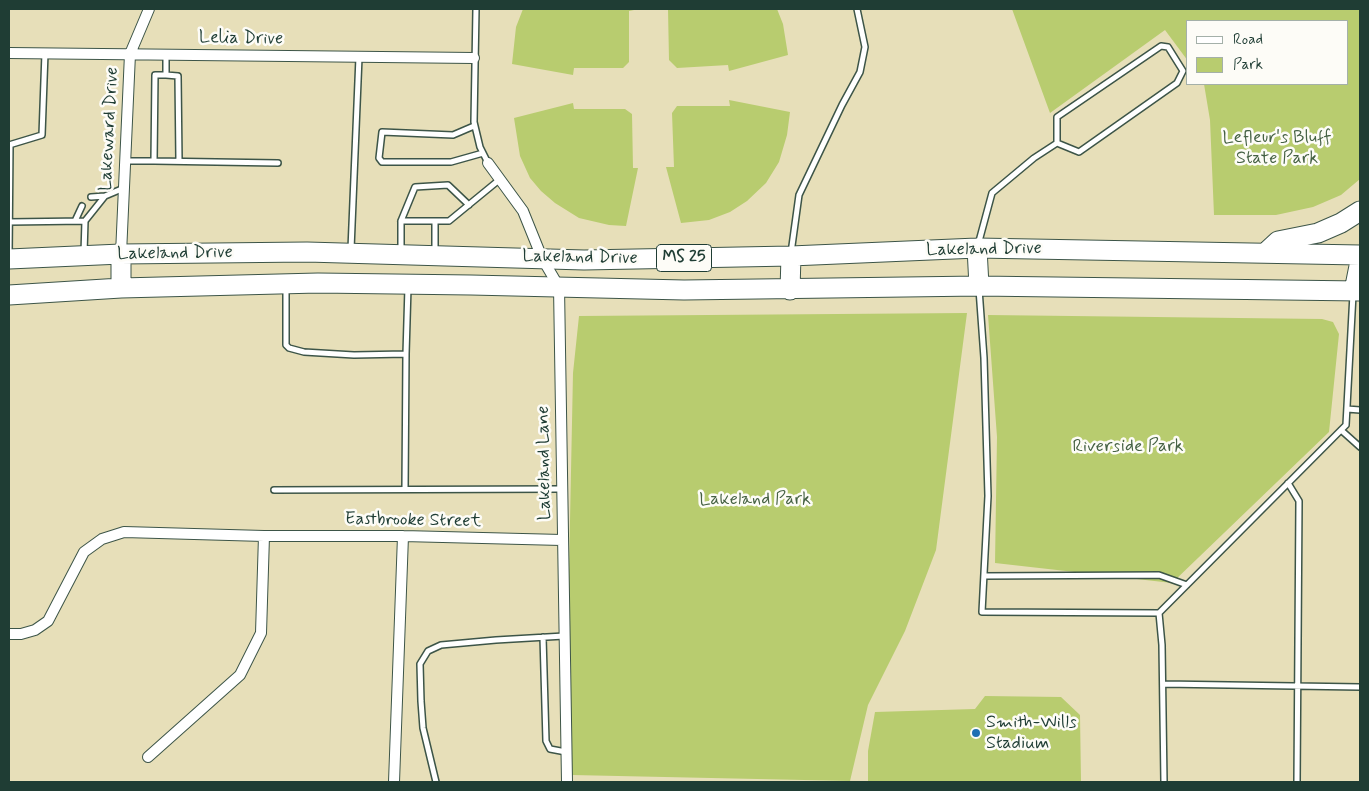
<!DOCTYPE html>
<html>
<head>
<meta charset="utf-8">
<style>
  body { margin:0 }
  #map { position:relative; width:1369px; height:791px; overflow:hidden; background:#e7dfb9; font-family:Mynerve,sans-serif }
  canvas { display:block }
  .frame { position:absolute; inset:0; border:10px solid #1f3d34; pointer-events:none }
  .legend { position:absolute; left:1186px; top:20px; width:162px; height:65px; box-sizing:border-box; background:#fdfcf7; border:1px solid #a4b0a9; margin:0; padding:6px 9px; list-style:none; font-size:15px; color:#1f3d34 }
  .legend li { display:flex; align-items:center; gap:10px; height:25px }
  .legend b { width:25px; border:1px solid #a4b0a9 }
</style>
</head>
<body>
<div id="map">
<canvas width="1369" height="791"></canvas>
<div class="frame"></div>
<ul class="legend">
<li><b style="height:6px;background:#fff"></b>Road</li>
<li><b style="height:14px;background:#b8cc6f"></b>Park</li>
</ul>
</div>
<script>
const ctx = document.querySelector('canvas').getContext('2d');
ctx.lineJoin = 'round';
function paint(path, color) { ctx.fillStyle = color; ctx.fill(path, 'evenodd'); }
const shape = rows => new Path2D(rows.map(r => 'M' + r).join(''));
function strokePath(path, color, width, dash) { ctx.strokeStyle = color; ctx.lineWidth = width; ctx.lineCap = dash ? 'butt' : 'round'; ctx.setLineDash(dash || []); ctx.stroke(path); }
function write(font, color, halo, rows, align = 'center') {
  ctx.font = font + ' Mynerve,sans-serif'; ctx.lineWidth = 5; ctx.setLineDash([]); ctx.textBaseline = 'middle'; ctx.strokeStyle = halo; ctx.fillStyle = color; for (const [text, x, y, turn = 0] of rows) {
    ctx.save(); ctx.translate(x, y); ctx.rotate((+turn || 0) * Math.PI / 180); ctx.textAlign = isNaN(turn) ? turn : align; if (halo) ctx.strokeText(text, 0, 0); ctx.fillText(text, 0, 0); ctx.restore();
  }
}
paint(shape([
  [523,9,634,9,634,10,629,11,629,62,623,68,574,68,573,75,512,64,516,27],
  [668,9,777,9,783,24,788,55,729,71,728,65,677,68,669,60],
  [1012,9,1360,9,1360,179,1341,195,1313,207,1276,215,1214,215,1210,120,1204,84,1348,84,1348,21,1188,21,1188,61,1165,30,1050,113],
  [729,100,790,112,787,135,779,162,766,183,747,201,730,212,709,220,681,223,666,167,674,167,672,113,677,106,730,106],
  [573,103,574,109,625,109,632,114,633,168,638,168,626,226,609,225,579,218,555,203,541,191,530,178,520,156,514,118],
  [967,313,936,550,905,631,868,705,850,781,572,775,564,655,569,570,573,373,579,316],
  [988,315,1322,319,1333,322,1339,334,1329,432,1172,583,995,563,997,437],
  [985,696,1061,697,1080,715,1081,782,868,782,868,751,875,712,975,709]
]), '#b8cc6f');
const lane = shape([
  [476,9,474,122,480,147,488,163],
  [166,55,166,75,155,75,154,161,278,163],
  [166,75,178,76,179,161],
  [474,126,453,135,382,132,379,158,382,162,451,162,483,153],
  [9,145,42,135,45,53],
  [126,161,154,161],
  [91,197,105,196],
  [75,221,82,206],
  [85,221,105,196,124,188],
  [401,221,415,187,448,185,469,205],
  [9,222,85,221,84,253],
  [978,245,992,193,1034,158,1057,143,1079,152,1177,83,1183,71,1168,47,1161,46,1057,117,1057,143],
  [351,249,359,57],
  [401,251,401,221,449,221,499,180],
  [435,253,435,221],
  [791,253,799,195,842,105,860,72,865,47,857,9],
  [9,256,10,145],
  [286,287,286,345,289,348,304,352,354,355,406,354,408,287],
  [979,289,984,358,988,496,982,612,1159,613,1346,425,1353,294],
  [1347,409,1360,410],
  [1341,430,1360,447],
  [1288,483,1299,501,1297,782],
  [405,489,406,354],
  [274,490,562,489],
  [984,576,1159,575,1187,585],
  [1159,613,1162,645,1164,782],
  [543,637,546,741,550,749,566,752],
  [1163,684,1360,687],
  [436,782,423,728,421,701,420,664,428,651,441,645,496,640,564,636]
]);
const street = shape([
  [9,53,474,58],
  [488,163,523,211,542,258,559,287,567,782],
  [121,254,130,54,149,9],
  [9,634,21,634,35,630,48,621,84,552,102,539,124,532,264,536,403,536,562,540],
  [148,757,240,675,261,633,264,536],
  [394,782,403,536]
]);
const highway = shape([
  [977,248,979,286],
  [1265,253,1278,241,1318,233,1341,223,1360,211],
  [9,259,121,254,307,252,584,260,791,256,977,248,1360,255],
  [121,288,121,254],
  [790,290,791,256],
  [1354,291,1360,261],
  [9,295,121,288,318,283,471,285,684,290,979,286,1360,291]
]);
strokePath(lane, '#3d5548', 8);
strokePath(street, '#3d5548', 12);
strokePath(highway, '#3d5548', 21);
strokePath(lane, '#fff', 5);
strokePath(street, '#fff', 10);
strokePath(highway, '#fff', 19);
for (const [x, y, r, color] of [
  [976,733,5,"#1f6fb2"]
]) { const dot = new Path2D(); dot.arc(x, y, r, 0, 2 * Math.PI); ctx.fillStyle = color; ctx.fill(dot); strokePath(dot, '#fdfcf7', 2); }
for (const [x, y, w] of [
  [684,258,55]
]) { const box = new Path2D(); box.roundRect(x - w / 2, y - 13.5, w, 27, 4); ctx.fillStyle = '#fdfcf7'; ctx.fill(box); strokePath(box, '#1f3d34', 1); }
write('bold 16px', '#1f3d34', null, [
  ["MS 25",684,258]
]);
write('18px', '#1f3d34', '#fdfcf7', [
  ["Lelia Drive",241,39,1],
  ["Lakeward Drive",110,129,-87],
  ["Lakeland Drive",984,250,-1],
  ["Lakeland Drive",175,254,-1],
  ["Lakeland Drive",580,258,1],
  ["Lakeland Lane",545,463,-91],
  ["Eastbrooke Street",413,521,1]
]);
write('18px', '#456143', '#fdfcf7', [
  ["Lefleur's Bluff",1277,138],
  ["State Park",1277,159],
  ["Riverside Park",1128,447],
  ["Lakeland Park",755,500]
]);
write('18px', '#1f3d34', '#fdfcf7', [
  ["Smith-Wills",986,723],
  ["Stadium",986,744]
], 'left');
</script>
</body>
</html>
